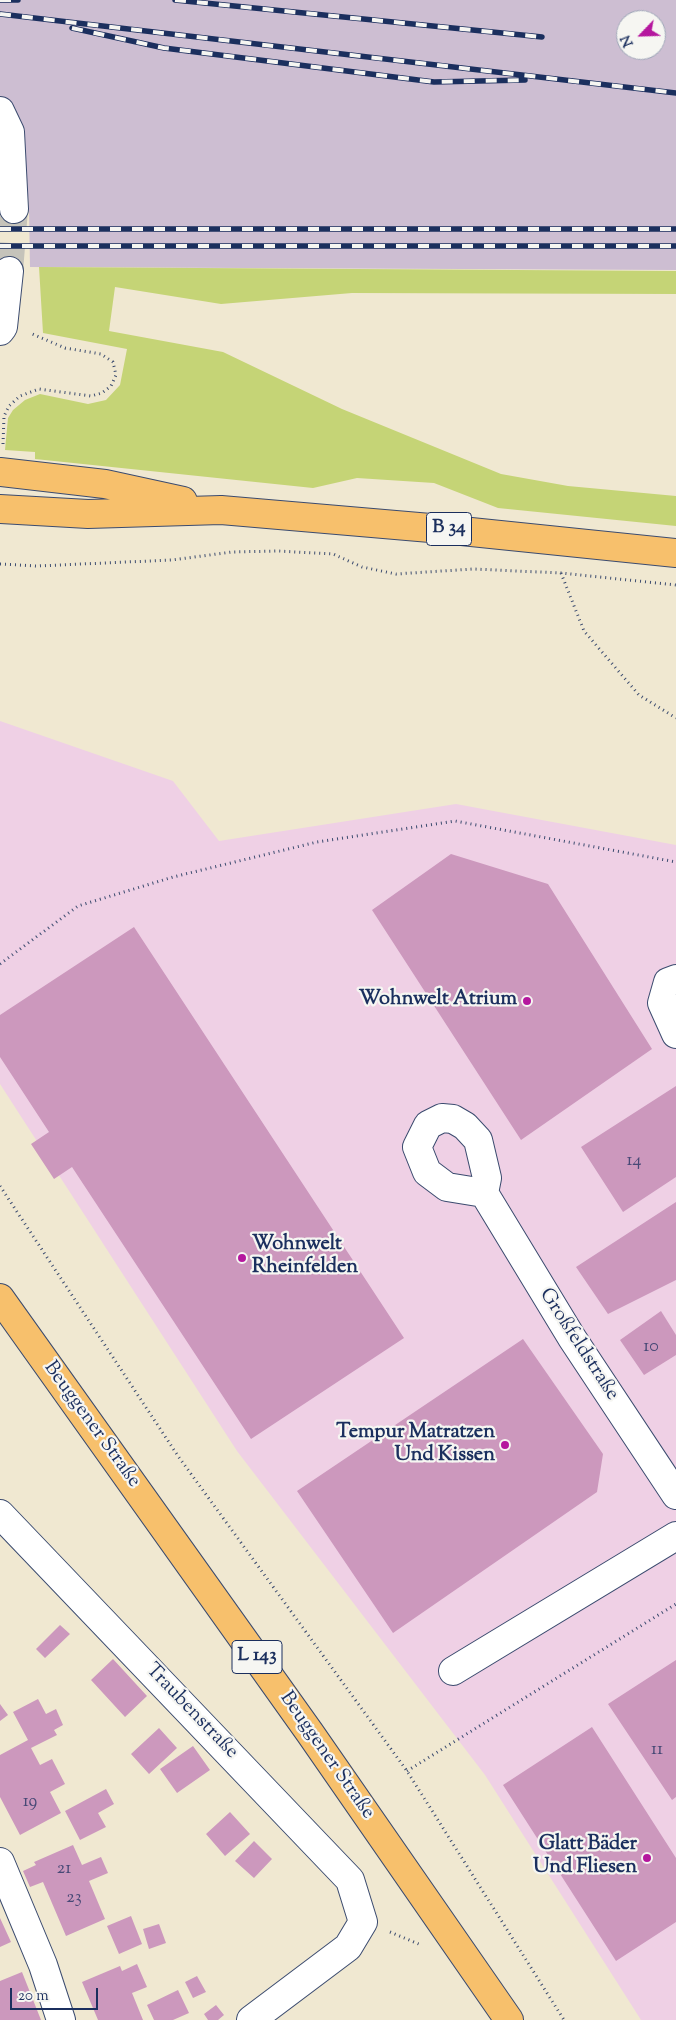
<!DOCTYPE html>
<html>
<head>
<meta charset="utf-8">
<style>
  body { margin:0 }
  #map { position:relative; width:676px; height:2020px; overflow:hidden; background:#f0e8d1; font-family:"Sorts Mill Goudy",serif }
  canvas { display:block }
  .north { position:absolute; left:616px; top:10px; width:50px; height:50px; box-sizing:border-box; background:#f6f6f2; border:1px solid #9ea6b7; border-radius:50%; rotate:246deg; font-size:14px; font-weight:700; line-height:20px; text-align:center; color:#1b2f5e }
  .north::after { content:''; display:block; margin:auto; width:18px; height:22px; background:#b5179e; clip-path:polygon(50% 0,100% 100%,50% 72%,0 100%) }
  .scale { position:absolute; left:10px; top:1988px; width:88px; height:22px; box-sizing:border-box; border:2px solid #1b2f5e; border-top:0; padding-left:6px; font-size:15px; line-height:18px; white-space:nowrap; color:#1b2f5e; -webkit-text-stroke:4px #f6f6f2; paint-order:stroke }
</style>
</head>
<body>
<div id="map">
<canvas width="676" height="2020"></canvas>
<div class="north">N</div>
<div class="scale">20 m</div>
</div>
<script>
const ctx = document.querySelector('canvas').getContext('2d');
ctx.lineJoin = 'round';
function paint(path, color) { ctx.fillStyle = color; ctx.fill(path, 'evenodd'); }
const shape = rows => new Path2D(rows.map(r => 'M' + r).join(''));
function strokePath(path, color, width, dash) { ctx.strokeStyle = color; ctx.lineWidth = width; ctx.lineCap = dash ? 'butt' : 'round'; ctx.setLineDash(dash || []); ctx.stroke(path); }
function write(font, color, halo, rows, align = 'center') {
  ctx.font = font + ' "Sorts Mill Goudy",serif'; ctx.lineWidth = 4.5; ctx.setLineDash([]); ctx.textBaseline = 'middle'; ctx.strokeStyle = halo; ctx.fillStyle = color; for (const [text, x, y, turn = 0] of rows) {
    ctx.save(); ctx.translate(x, y); ctx.rotate((+turn || 0) * Math.PI / 180); ctx.textAlign = isNaN(turn) ? turn : align; if (halo) ctx.strokeText(text, 0, 0); ctx.fillText(text, 0, 0); ctx.restore();
  }
}
paint(shape([
  [0,721,173,781,219,841,456,804,676,845,676,2020,641,2020,485,1775,237,1451,0,1084]
]), '#efd0e5');
paint(shape([
  [0,0,676,0,676,270,30,267,29,209,24,137,11,105,0,96],
  [626,20,656,20,656,50,626,50]
]), '#cdbed2');
paint(shape([
  [39,267,676,271,676,294,352,293,221,304,115,287,109,331,223,352,342,409,501,474,568,486,676,496,676,526,498,508,434,483,357,478,313,488,35,459,35,452,5,450,8,418,13,410,25,400,40,394,88,404,106,400,120,385,127,349,43,333]
]), '#c5d476');
paint(shape([
  [451,854,548,884,652,1049,521,1140,372,910],
  [134,927,404,1338,251,1439,72,1167,54,1179,31,1144,49,1132,0,1057,0,1015],
  [676,1086,676,1177,623,1212,581,1147],
  [676,1202,676,1280,608,1314,576,1267],
  [661,1311,676,1335,676,1355,644,1375,620,1340],
  [523,1339,603,1454,597,1492,393,1633,297,1491],
  [60,1625,70,1634,45,1658,36,1649],
  [113,1659,147,1696,125,1717,91,1680],
  [676,1660,676,1797,672,1800,608,1704],
  [38,1699,46,1714,56,1709,63,1725,54,1730,57,1735,31,1748,40,1765,52,1759,65,1784,50,1792,61,1813,20,1835,0,1797,0,1755,28,1740,13,1712],
  [0,1704,8,1715,0,1721],
  [592,1727,676,1858,676,1922,616,1961,503,1785],
  [159,1728,177,1748,149,1774,131,1754],
  [193,1746,210,1770,177,1793,160,1769],
  [106,1789,114,1804,98,1813,106,1827,80,1840,65,1811],
  [230,1812,250,1834,225,1856,206,1834],
  [254,1841,272,1859,254,1878,235,1861],
  [73,1845,82,1865,101,1857,108,1873,89,1881,105,1919,66,1936,43,1882,30,1887,23,1871,36,1865,34,1862],
  [131,1916,142,1944,119,1954,107,1926],
  [0,1918,11,1942,0,1947],
  [159,1924,166,1943,149,1949,143,1929],
  [137,1964,147,1987,132,1993,143,2020,98,2020,82,1982,120,1966,122,1971],
  [22,1972,41,2020,0,2020,0,1981],
  [197,1976,206,1992,193,1998,185,1982],
  [178,1990,189,2013,173,2020,154,2020,147,2005],
  [216,2005,224,2015,218,2020,208,2020,204,2014]
]), '#cc98bd');
strokePath(shape([
  [9,271,14,209]
]), '#c5c3ba', 28, [28, 14]);
const minor = shape([
  [0,111,10,132,14,209],
  [0,331,3,327,9,271],
  [676,979,668,982,662,1003,676,1034],
  [484,1193,447,1187,427,1172,417,1147,428,1125,442,1118,453,1119,465,1126,478,1140,487,1178,484,1193,572,1338,676,1495],
  [0,1514,350,1880,363,1922,348,1947,251,2020],
  [453,1671,676,1536],
  [0,1862,43,1965,61,2020]
]);
const major = shape([
  [0,472,105,484,183,501],
  [0,509,88,514,221,510,442,529,676,553],
  [0,1298,310,1733,509,2020]
]);
strokePath(minor, '#3b4b6f', 30);
strokePath(major, '#3b4b6f', 30);
strokePath(shape([
  [3,444,4,416,9,406,20,396,39,389,91,396,102,393,111,386,116,375,113,362,101,354,65,348,30,333],
  [0,564,37,566,172,560,232,552,278,551,333,554,362,567,396,574,473,569,561,573,676,585],
  [561,573,584,631,639,695,676,718],
  [0,964,78,906,173,877,317,842,455,821,676,862],
  [0,1186,178,1456,407,1771,564,2020],
  [407,1771,676,1604],
  [390,1932,421,1945]
]), '#3b4b6f', 3, [1, 4]);
strokePath(minor, '#fff', 28);
strokePath(major, '#f7c06c', 28);
const rail = shape([
  [0,0,18,0],
  [175,0,542,37],
  [0,14,676,93],
  [72,28,164,48,434,82,525,80],
  [0,229,676,229],
  [0,246,676,246]
]);
strokePath(rail, '#1b2f5e', 5.5);
strokePath(rail, '#f6f6f2', 4, [11]);
for (const [x, y, r, color] of [
  [527,1001,5,"#b5179e"],
  [242,1258,5,"#b5179e"],
  [505,1445,5,"#b5179e"],
  [647,1858,5,"#b5179e"]
]) { const dot = new Path2D(); dot.arc(x, y, r, 0, 2 * Math.PI); ctx.fillStyle = color; ctx.fill(dot); strokePath(dot, '#f6f6f2', 2); }
write('18px', '#474976', null, [
  ["14",634,1162],
  ["10",651,1348],
  ["11",657,1751],
  ["19",30,1803],
  ["21",64,1870],
  ["23",74,1899]
]);
for (const [x, y, w] of [
  [449,529,45],
  [257,1657,50]
]) { const box = new Path2D(); box.roundRect(x - w / 2, y - 16.5, w, 33, 4); ctx.fillStyle = '#f6f6f2'; ctx.fill(box); strokePath(box, '#1b2f5e', 1); }
write('bold 19px', '#1b2f5e', null, [
  ["B 34",449,529],
  ["L 143",257,1657]
]);
write('bold 20px', '#1b2f5e', '#f6f6f2', [
  ["Wohnwelt Atrium",517,1001],
  ["Wohnwelt",252,1246,"left"],
  ["Rheinfelden",252,1269,"left"],
  ["Tempur Matratzen",495,1434],
  ["Und Kissen",495,1457],
  ["Glatt Bäder",637,1846],
  ["Und Fliesen",637,1869]
], 'right');
write('20px', '#1b2f5e', '#f6f6f2', [
  ["Großfeldstraße",578,1345,57],
  ["Beuggener Straße",91,1425,54],
  ["Traubenstraße",191,1712,46],
  ["Beuggener Straße",326,1756,55]
]);
</script>
</body>
</html>
